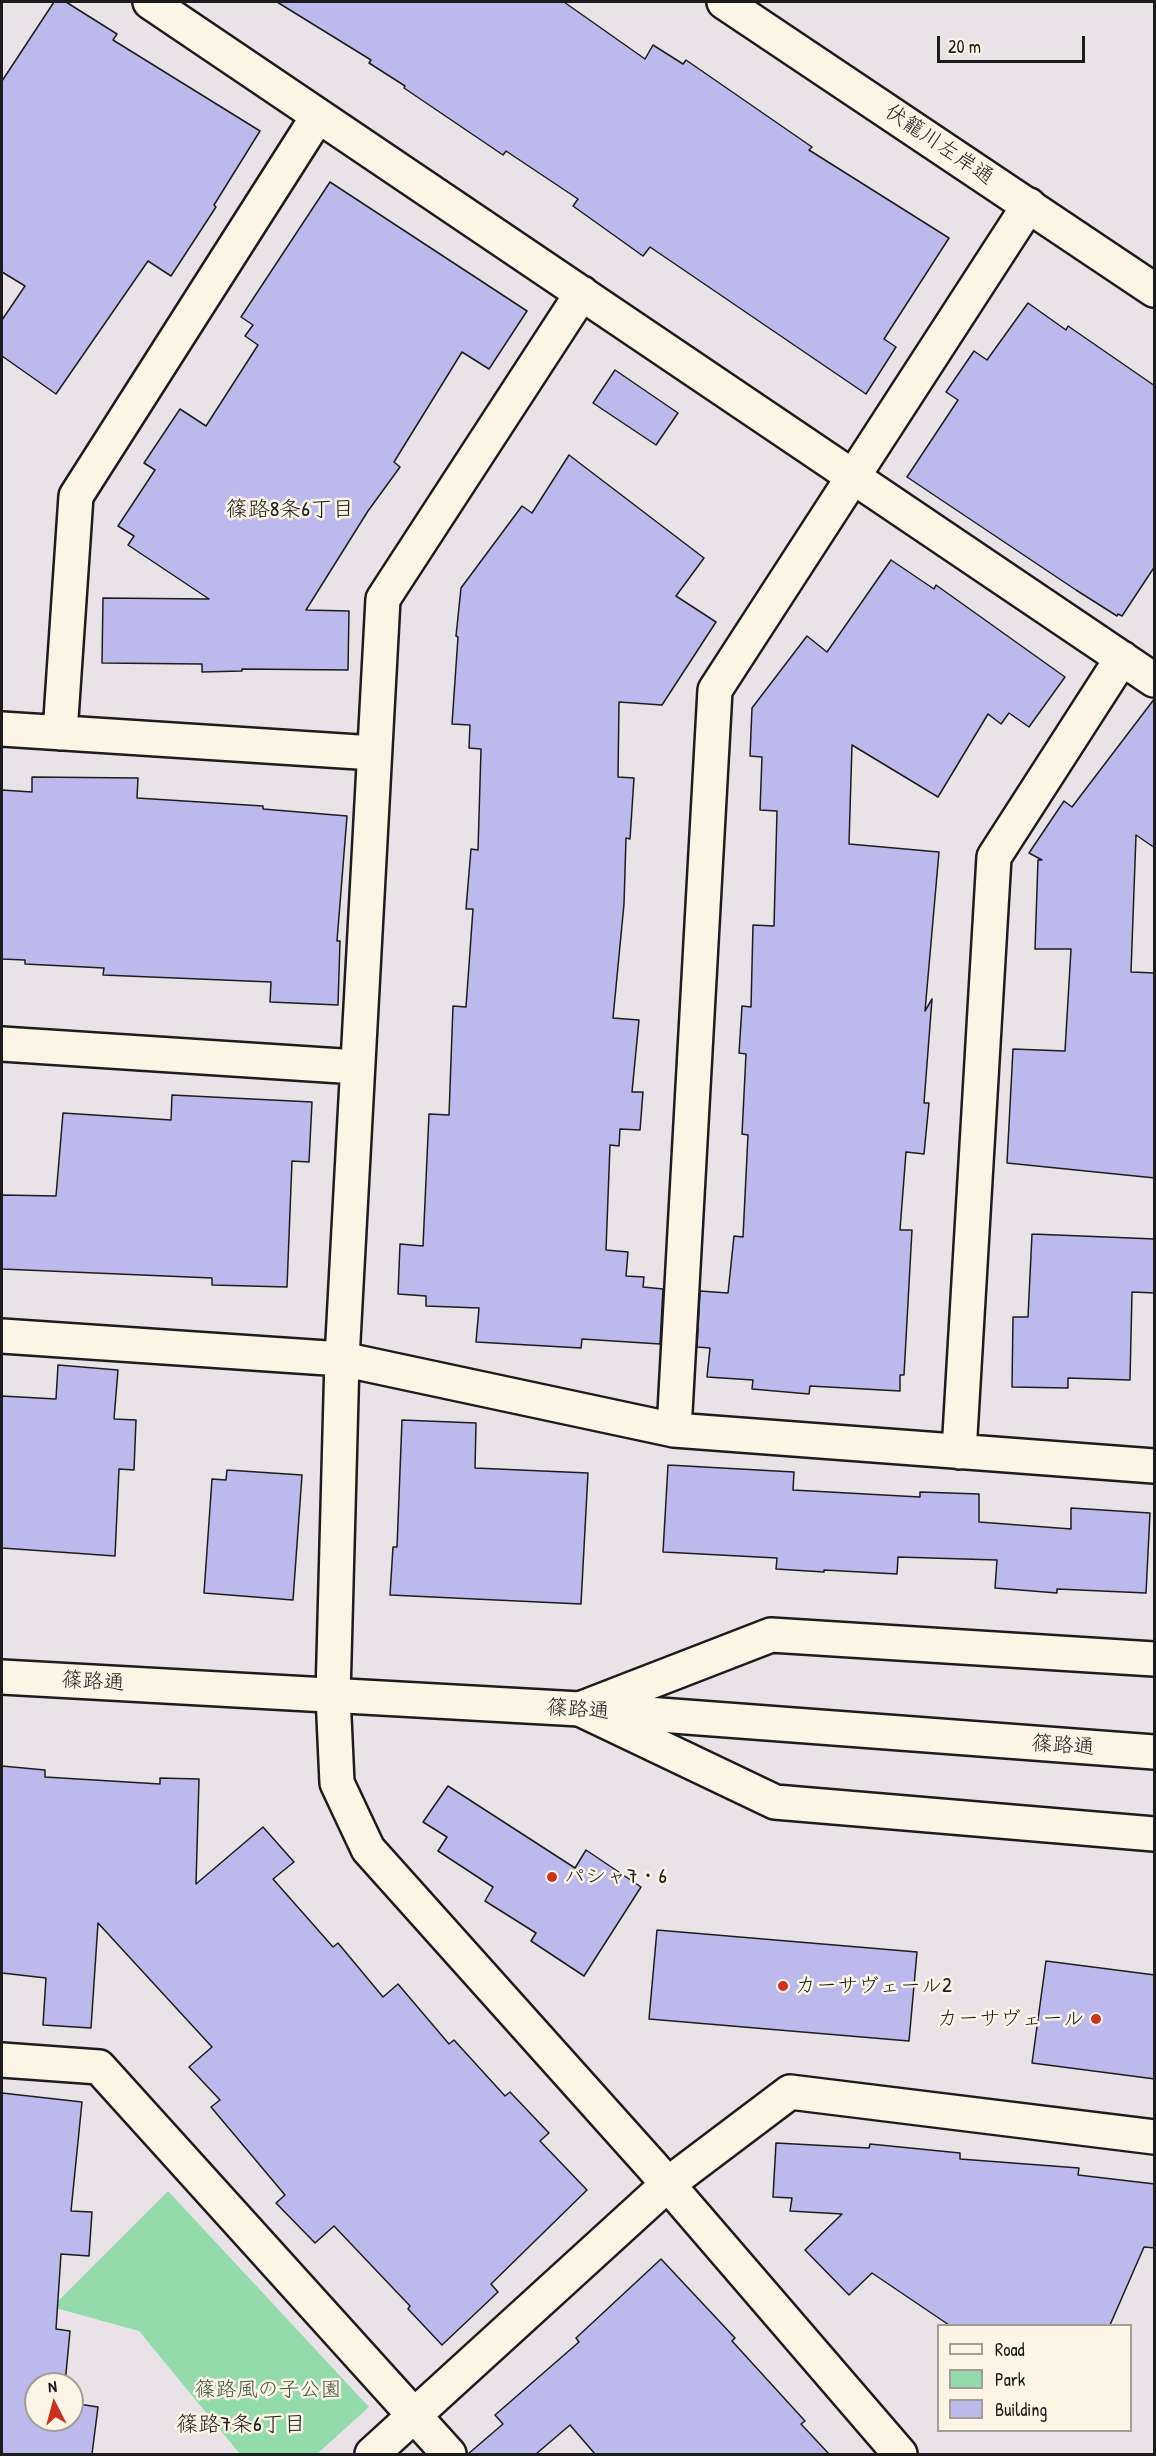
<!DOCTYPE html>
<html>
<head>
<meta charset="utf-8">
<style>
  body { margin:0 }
  #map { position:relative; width:1156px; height:2456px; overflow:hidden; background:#e9e3e7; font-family:"Patrick Hand",sans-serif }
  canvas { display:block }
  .frame { position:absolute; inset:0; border:3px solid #1c1c1c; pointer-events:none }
  .legend { position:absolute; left:937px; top:2324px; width:195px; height:108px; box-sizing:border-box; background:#fcf5e5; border:2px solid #a29e95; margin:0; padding:8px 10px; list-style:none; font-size:18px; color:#1c1c1c }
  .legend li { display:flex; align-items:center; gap:12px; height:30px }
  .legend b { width:30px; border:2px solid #a29e95 }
  .north { position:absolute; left:24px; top:2372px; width:60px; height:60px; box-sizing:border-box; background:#fcf5e5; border:2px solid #a29e95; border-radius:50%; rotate:354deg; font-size:16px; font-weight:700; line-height:24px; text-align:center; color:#1c1c1c }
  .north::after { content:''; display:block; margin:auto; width:21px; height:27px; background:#c8321e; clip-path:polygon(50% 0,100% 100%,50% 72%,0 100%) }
  .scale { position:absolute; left:937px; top:36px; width:148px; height:27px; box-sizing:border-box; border:3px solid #1c1c1c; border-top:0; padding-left:8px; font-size:18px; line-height:21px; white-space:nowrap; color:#1c1c1c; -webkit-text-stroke:4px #fcf5e5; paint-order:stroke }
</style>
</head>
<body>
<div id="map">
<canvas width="1156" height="2456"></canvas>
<div class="frame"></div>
<ul class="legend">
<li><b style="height:8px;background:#fcf5e5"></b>Road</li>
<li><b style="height:16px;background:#93dbaa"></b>Park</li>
<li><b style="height:16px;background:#bcbaec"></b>Building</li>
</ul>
<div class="north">N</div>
<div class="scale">20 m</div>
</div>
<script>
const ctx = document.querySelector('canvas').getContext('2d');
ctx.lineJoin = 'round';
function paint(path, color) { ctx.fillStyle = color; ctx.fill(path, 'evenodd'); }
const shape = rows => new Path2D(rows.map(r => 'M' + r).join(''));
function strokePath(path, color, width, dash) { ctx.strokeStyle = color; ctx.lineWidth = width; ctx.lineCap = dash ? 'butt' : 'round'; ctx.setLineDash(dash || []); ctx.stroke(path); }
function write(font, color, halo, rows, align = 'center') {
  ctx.font = font + ' "Patrick Hand","Klee One",sans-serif'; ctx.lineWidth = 5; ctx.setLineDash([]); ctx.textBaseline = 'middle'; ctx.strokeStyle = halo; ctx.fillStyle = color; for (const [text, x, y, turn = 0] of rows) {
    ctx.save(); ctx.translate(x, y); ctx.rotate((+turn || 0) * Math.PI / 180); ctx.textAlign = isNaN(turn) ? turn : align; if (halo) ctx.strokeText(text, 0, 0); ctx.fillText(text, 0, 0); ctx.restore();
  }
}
paint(shape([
  [168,2191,369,2407,317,2454,240,2454,139,2331,52,2307]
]), '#93dbaa');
const building = shape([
  [54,2,66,2,117,34,113,40,260,131,214,205,216,207,171,276,148,261,56,394,2,356,2,320,25,286,2,272,2,81,54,2],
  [277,2,564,2,645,59,653,45,683,64,686,60,812,147,809,150,949,238,884,339,896,347,866,394,650,247,643,256,573,206,578,199,506,151,503,155,404,88,405,86,369,63,371,60,277,2],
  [330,182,527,311,489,369,462,352,394,462,400,467,368,511,306,610,349,611,348,670,242,669,242,671,202,672,202,664,102,663,103,598,209,599,128,545,134,536,118,526,155,470,144,463,180,409,206,426,258,345,245,336,253,325,241,317,330,182],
  [1028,303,1066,330,1068,326,1155,386,1155,566,1122,616,1118,614,1117,616,1076,590,907,477,958,400,946,392,974,351,987,360,1028,303],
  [615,370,678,413,656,445,593,403,615,370],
  [569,455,704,558,676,596,716,622,662,705,619,702,618,777,634,778,630,839,626,838,624,904,613,1018,639,1020,632,1092,643,1092,640,1130,620,1129,619,1146,610,1145,606,1250,628,1252,626,1276,644,1277,643,1287,663,1289,660,1344,582,1339,581,1348,476,1342,479,1308,426,1306,426,1296,398,1294,400,1244,423,1246,429,1114,449,1115,453,1006,466,1007,473,909,466,909,471,849,478,850,481,749,469,748,470,725,452,724,458,637,456,636,461,588,522,506,532,513,569,455],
  [891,560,934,589,936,585,1065,677,1029,727,1009,713,1001,724,988,714,938,797,852,745,849,844,939,852,925,1011,932,999,924,1103,929,1103,924,1154,906,1152,900,1230,912,1230,904,1375,900,1375,900,1391,810,1386,809,1394,752,1389,753,1380,707,1377,710,1348,697,1347,700,1291,728,1293,734,1236,743,1237,748,1135,742,1134,746,1054,739,1053,742,1006,751,1007,753,925,774,926,777,811,760,810,762,757,750,756,752,708,807,636,827,652,891,560],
  [1155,698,1155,848,1136,835,1131,972,1155,973,1155,1178,1007,1163,1013,1049,1065,1051,1071,949,1035,949,1038,860,1042,860,1029,853,1064,801,1072,807,1155,698],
  [32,777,138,778,137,798,263,806,263,809,347,816,337,941,340,941,338,1005,270,1002,271,982,103,975,104,968,25,964,25,960,2,959,2,790,32,792,32,777],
  [172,1095,312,1102,309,1162,292,1161,287,1287,212,1285,212,1278,2,1269,2,1195,56,1196,63,1113,171,1120,172,1095],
  [1032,1234,1155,1239,1155,1293,1132,1292,1130,1380,1068,1378,1068,1388,1012,1387,1013,1317,1028,1317,1032,1234],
  [58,1365,118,1370,114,1419,136,1420,134,1470,119,1469,115,1556,2,1548,2,1396,56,1399,58,1365],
  [402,1420,476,1423,475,1468,588,1473,581,1604,390,1595,393,1547,397,1547,402,1420],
  [668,1465,794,1472,793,1490,920,1497,920,1492,979,1494,979,1522,1071,1529,1071,1508,1150,1513,1146,1593,1057,1589,1057,1593,995,1588,997,1560,898,1557,897,1574,824,1570,824,1572,776,1569,777,1558,663,1552,668,1465],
  [227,1470,302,1475,293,1600,204,1593,212,1479,226,1480,227,1470],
  [2,1766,45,1770,45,1777,160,1784,160,1778,199,1779,196,1884,263,1827,294,1862,273,1879,333,1947,338,1943,383,1997,398,1984,449,2044,454,2040,505,2096,510,2092,549,2133,540,2141,587,2190,491,2284,498,2292,442,2345,408,2309,410,2306,334,2226,315,2243,276,2203,285,2195,211,2107,220,2100,189,2067,212,2047,98,1923,91,2028,43,2025,46,1978,2,1973,2,1766],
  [448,1786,575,1868,586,1850,641,1887,584,1976,531,1941,536,1933,485,1901,493,1887,438,1851,447,1837,423,1822,448,1786],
  [657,1930,917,1952,909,2041,649,2019,657,1930],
  [1046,1961,1155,1975,1155,2079,1032,2063,1046,1961],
  [2,2093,82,2102,71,2211,92,2212,89,2256,61,2254,56,2329,70,2331,65,2384,36,2384,36,2420,72,2420,72,2403,98,2407,92,2454,2,2454,2,2093],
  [776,2143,869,2148,870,2144,960,2153,960,2159,1079,2168,1078,2175,1155,2184,1155,2248,1144,2247,1110,2325,949,2325,872,2273,849,2295,805,2250,842,2214,790,2211,792,2198,773,2197,776,2143],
  [661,2259,735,2338,732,2341,805,2421,801,2424,829,2454,595,2454,570,2425,536,2454,468,2454,503,2424,495,2415,579,2342,576,2338,661,2259]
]);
paint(building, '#bcbaec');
strokePath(building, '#1c1c1c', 1.5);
const street = shape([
  [150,2,1154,680],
  [582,293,383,599,342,1359,333,1695,337,1783,368,1849,652,2166,900,2454],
  [2,729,374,753],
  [60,733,76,496,318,116],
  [2,1044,357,1067],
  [2,1336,342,1359,674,1430,1154,1466],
  [674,1430,715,690,1029,205],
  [959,1452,994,857,1122,658],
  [1154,1659,771,1635,580,1709,775,1802,1154,1834],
  [2,2060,99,2067,449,2454],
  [372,2454,668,2184,790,2092,1154,2137]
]);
const secondary = shape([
  [724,2,1154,290],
  [2,1677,580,1709,1154,1752]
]);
strokePath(street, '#1c1c1c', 38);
strokePath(secondary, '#1c1c1c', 38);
strokePath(street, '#fcf5e5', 33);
strokePath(secondary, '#fcf5e5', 33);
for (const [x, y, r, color] of [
  [552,1877,6,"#c8321e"],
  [783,1986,6,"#c8321e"],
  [1096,2019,6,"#c8321e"]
]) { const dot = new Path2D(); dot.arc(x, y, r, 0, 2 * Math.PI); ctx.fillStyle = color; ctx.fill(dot); strokePath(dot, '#fcf5e5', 2); }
write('21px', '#1c1c1c', '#fcf5e5', [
  ["伏籠川左岸通",939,145,34],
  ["篠路通",93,1682,3],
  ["篠路通",578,1710,4],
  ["篠路通",1063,1746,4]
]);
write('21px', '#1c1c1c', '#fcf5e5', [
  ["パシャ7・6",564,1877],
  ["カーサヴェール2",795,1986],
  ["カーサヴェール",1084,2019,"right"]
], 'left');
write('21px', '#405547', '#fcf5e5', [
  ["篠路風の子公園",268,2390]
]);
write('22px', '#1c1c1c', '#fcf5e5', [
  ["篠路8条6丁目",290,510],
  ["篠路7条6丁目",241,2425]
]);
</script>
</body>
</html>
